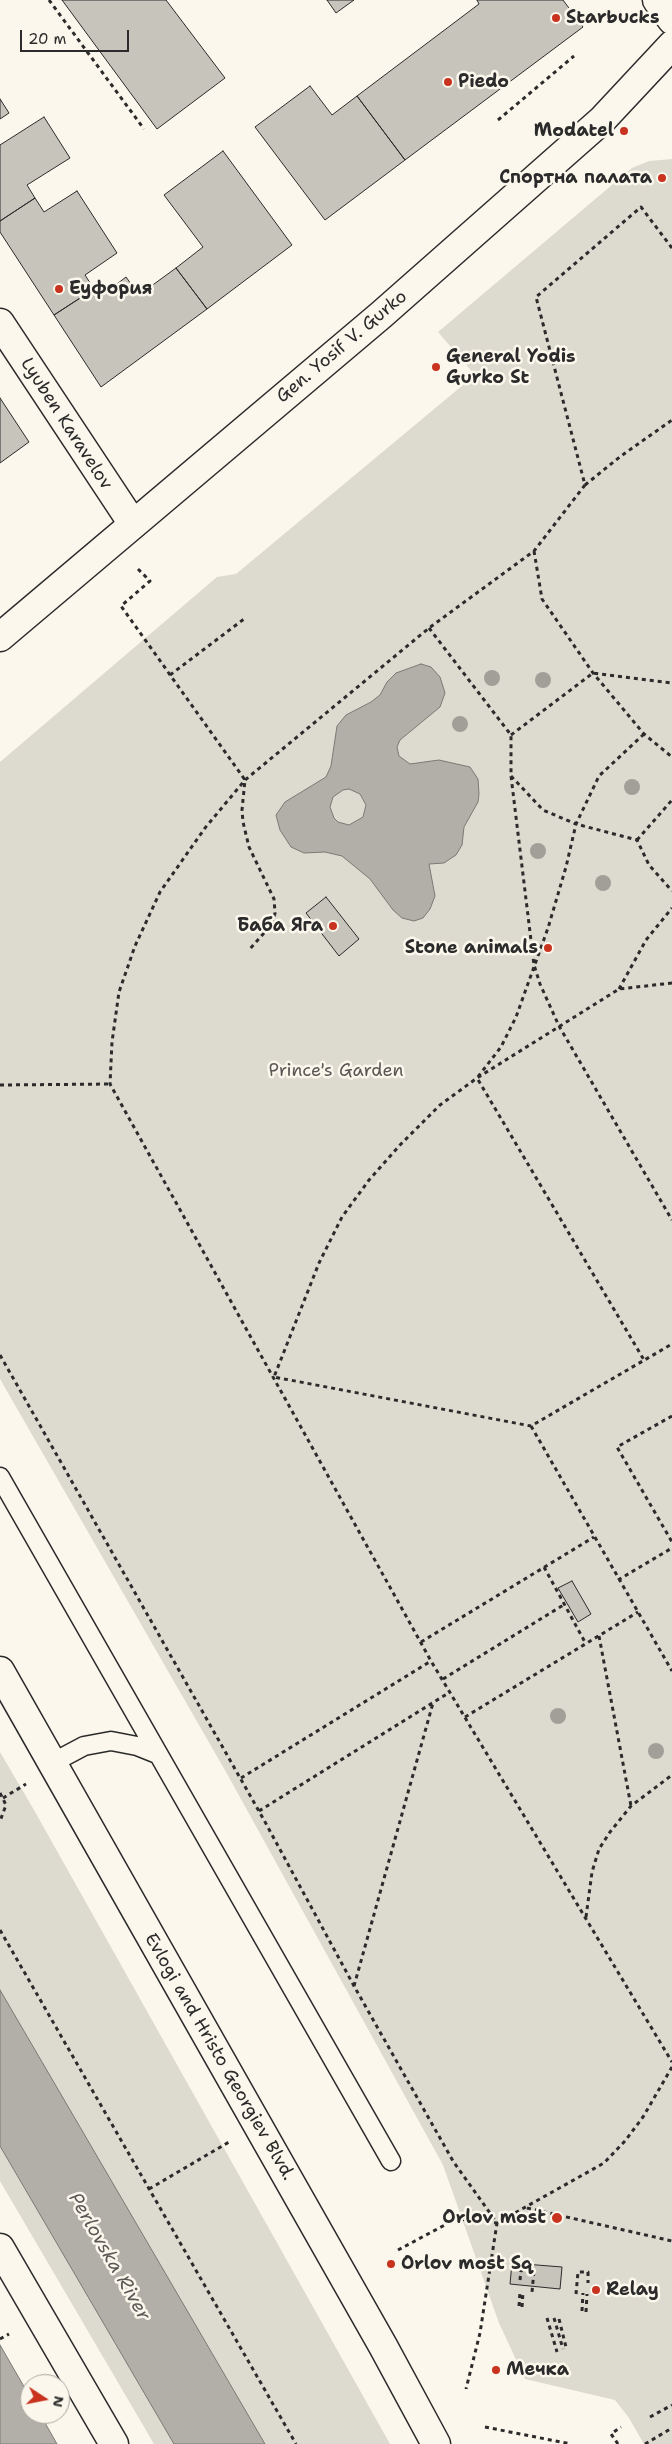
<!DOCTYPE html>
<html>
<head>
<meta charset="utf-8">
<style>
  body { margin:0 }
  #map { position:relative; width:672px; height:2444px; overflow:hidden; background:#fbf7ec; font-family:"Shantell Sans",sans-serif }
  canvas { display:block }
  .north { position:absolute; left:20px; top:2374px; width:50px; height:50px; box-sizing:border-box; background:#fbf7ec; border:1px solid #a8a59f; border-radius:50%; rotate:101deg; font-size:14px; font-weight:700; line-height:20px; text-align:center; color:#2b2b2b }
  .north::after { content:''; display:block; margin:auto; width:18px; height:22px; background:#c8321e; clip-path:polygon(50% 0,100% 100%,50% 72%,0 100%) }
  .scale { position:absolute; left:20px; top:30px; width:109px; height:22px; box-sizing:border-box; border:2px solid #2b2b2b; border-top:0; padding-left:6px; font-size:15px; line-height:18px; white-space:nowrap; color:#2b2b2b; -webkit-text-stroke:4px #fbf7ec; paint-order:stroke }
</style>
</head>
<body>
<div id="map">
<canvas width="672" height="2444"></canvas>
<div class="north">N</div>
<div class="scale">20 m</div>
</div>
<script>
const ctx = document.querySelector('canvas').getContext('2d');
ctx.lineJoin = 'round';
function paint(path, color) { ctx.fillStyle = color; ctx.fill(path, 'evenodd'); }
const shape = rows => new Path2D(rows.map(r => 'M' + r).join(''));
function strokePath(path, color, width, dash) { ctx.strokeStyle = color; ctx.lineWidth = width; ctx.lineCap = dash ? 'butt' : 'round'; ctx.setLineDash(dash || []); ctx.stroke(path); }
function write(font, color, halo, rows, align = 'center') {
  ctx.font = font + ' "Shantell Sans",sans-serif'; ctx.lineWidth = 5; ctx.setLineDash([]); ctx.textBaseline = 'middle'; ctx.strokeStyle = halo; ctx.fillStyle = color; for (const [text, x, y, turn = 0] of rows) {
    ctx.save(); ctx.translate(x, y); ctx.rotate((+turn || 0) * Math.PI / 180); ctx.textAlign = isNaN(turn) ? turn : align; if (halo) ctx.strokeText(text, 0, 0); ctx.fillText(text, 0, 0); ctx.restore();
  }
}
paint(shape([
  [672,159,672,2444,644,2444,629,2418,615,2400,525,2379,499,2323,443,2165,226,1772,0,1379,0,762,217,577,236,574,475,375,438,332,632,168,649,161],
  [0,1752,34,1810,390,2444,154,2444,0,2181]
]), '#dddad0');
const water = shape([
  [421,664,431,667,440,677,445,693,440,707,400,740,397,747,399,756,410,764,439,760,470,767,478,779,479,794,478,802,464,827,462,845,456,855,444,863,429,864,435,896,430,909,423,918,414,921,402,918,393,910,370,879,342,856,325,852,304,853,291,847,280,830,276,815,285,802,326,777,331,766,337,726,346,715,371,702,380,695,387,682,396,673,421,664],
  [349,789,360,794,366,805,363,817,349,825,338,822,334,818,330,807,333,797,343,790,349,789],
  [0,1990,265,2444,174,2444,0,2146,0,1990],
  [0,2345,30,2397,30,2414,40,2414,57,2444,0,2444,0,2345]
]);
paint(water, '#b1afa7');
strokePath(water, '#7b7a75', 1);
const building = shape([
  [62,0,166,0,225,78,157,129,62,0],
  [327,0,354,0,336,13,327,0],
  [477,0,563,0,583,27,405,160,357,96,479,4,477,0],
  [310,86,332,115,357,96,405,160,325,220,255,127,310,86],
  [0,99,9,113,0,119,0,99],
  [44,117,70,158,27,185,35,198,0,221,0,145,44,117],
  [223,151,292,245,207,309,176,268,203,247,164,195,223,151],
  [77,191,117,253,85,275,94,289,54,315,0,232,0,221,35,198,44,212,77,191],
  [176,268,207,309,101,387,54,315,94,289,100,297,126,277,139,295,176,268],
  [0,398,29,442,0,463,0,398],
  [326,897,359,939,339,956,306,913,326,897],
  [572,1581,591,1614,578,1622,558,1588,572,1581],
  [512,2263,562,2267,560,2289,510,2284,512,2263]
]);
paint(building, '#c7c4bc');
strokePath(building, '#2b2b2b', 1);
const lane = shape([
  [0,1477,391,2161],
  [52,1763,84,1746,111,1741,137,1746,157,1754]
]);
const street = shape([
  [0,323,133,524]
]);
const secondary = shape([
  [0,637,381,315,602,120,672,45]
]);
const primary = shape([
  [657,0,672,20],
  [0,1671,383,2346,436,2444],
  [0,2248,114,2444]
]);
strokePath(lane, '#2b2b2b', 21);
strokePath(street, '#2b2b2b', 31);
strokePath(secondary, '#2b2b2b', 31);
strokePath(primary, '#2b2b2b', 31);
strokePath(shape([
  [49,0,144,129],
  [498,120,574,56],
  [672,248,641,207,536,297,585,485,534,551,429,628,245,780,205,828,160,892,135,946,119,992,112,1042,110,1084,431,1661,672,2062],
  [585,485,621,456,672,420],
  [534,551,542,599,593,673,644,734,672,757],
  [138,569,150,581,121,606,245,780,242,810,243,822,249,847,274,899,275,913,272,924,248,951],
  [429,628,511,735,511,776,534,965,540,984,559,1026,672,1220],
  [170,675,244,619],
  [644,734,599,776,576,824,637,840,649,865,672,891],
  [511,735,593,673,672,683],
  [511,776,543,810,576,824,566,867,548,928,516,1017,501,1047,477,1078,644,1360],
  [637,840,672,800],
  [672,983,619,989,477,1078,440,1105,400,1145,369,1180,342,1217,319,1263,274,1377,531,1426,672,1344],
  [619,989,646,940,672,908],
  [0,1085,110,1084],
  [0,1355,264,1820,354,1986,453,2161,497,2223,480,2333,466,2389],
  [672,1416,617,1447,672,1542],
  [531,1426,672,1671],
  [544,1567,586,1644],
  [618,1580,672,1548],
  [599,1636,631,1806],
  [421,1642,594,1537],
  [443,1679,565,1604],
  [465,1717,638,1612],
  [241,1778,431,1661],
  [0,1793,6,1805,0,1821],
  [3,1798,26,1784],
  [259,1811,450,1692],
  [586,1917,592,1872,599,1849,610,1832,631,1806,672,1775],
  [0,1930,296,2444],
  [354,1986,433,1703],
  [149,2189,229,2142],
  [527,2208,672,2241],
  [398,2250,456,2219,497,2223,604,2163,625,2141,643,2117,672,2067],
  [520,2280,521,2270,534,2271,532,2292],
  [576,2294,578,2272,588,2272,588,2283],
  [519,2306,520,2292],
  [522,2307,523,2292],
  [582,2311,583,2293],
  [586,2312,587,2294],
  [547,2318,557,2352],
  [554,2318,563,2349],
  [559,2319,566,2347],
  [0,2339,9,2334],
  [650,2417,672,2405],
  [485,2427,571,2444],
  [618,2444,611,2434,621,2427],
  [645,2444,672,2428]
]), '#2b2b2b', 3, [4, 4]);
strokePath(lane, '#fbf7ec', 18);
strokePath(street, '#fbf7ec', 28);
strokePath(secondary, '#fbf7ec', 28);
strokePath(primary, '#fbf7ec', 28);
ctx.fillStyle = '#a19f98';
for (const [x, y] of [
  [492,678],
  [543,680],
  [460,724],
  [632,787],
  [538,851],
  [603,883],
  [558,1716],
  [656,1751]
]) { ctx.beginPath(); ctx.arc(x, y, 8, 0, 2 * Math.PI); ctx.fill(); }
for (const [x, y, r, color] of [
  [556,18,5,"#c8321e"],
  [448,82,5,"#c8321e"],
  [624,131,5,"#c8321e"],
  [662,178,5,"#c8321e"],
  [59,289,5,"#c8321e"],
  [436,367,5,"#c8321e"],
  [333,926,5,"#c8321e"],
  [548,948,5,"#c8321e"],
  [557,2218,6,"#c8321e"],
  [391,2264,5,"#c8321e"],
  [596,2290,5,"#c8321e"],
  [496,2370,5,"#c8321e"]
]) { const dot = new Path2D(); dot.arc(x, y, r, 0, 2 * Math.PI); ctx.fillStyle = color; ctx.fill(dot); strokePath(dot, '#fbf7ec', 2); }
write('bold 18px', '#2b2b2b', '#fbf7ec', [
  ["Starbucks",566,18],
  ["Piedo",458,82],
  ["Modatel",614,131,"right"],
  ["Спортна палата",652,178,"right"],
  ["Еуфория",69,289],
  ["General Yodis",446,357],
  ["Gurko St",446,378],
  ["Баба Яга",323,926,"right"],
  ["Stone animals",538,948,"right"],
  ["Orlov most",546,2218,"right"],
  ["Orlov most Sq",401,2264],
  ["Relay",606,2290],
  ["Мечка",506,2370]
], 'left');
write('18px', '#2b2b2b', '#fbf7ec', [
  ["Gen. Yosif V. Gurko",342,347,-40],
  ["Lyuben Karavelov",66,424,57],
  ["Evlogi and Hristo Georgiev Blvd.",219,2057,60]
]);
write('18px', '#585754', '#fbf7ec', [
  ["Prince's Garden",336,1071]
]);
write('italic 19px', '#5a5956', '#fbf7ec', [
  ["Perlovska River",109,2257,60]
]);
</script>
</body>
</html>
